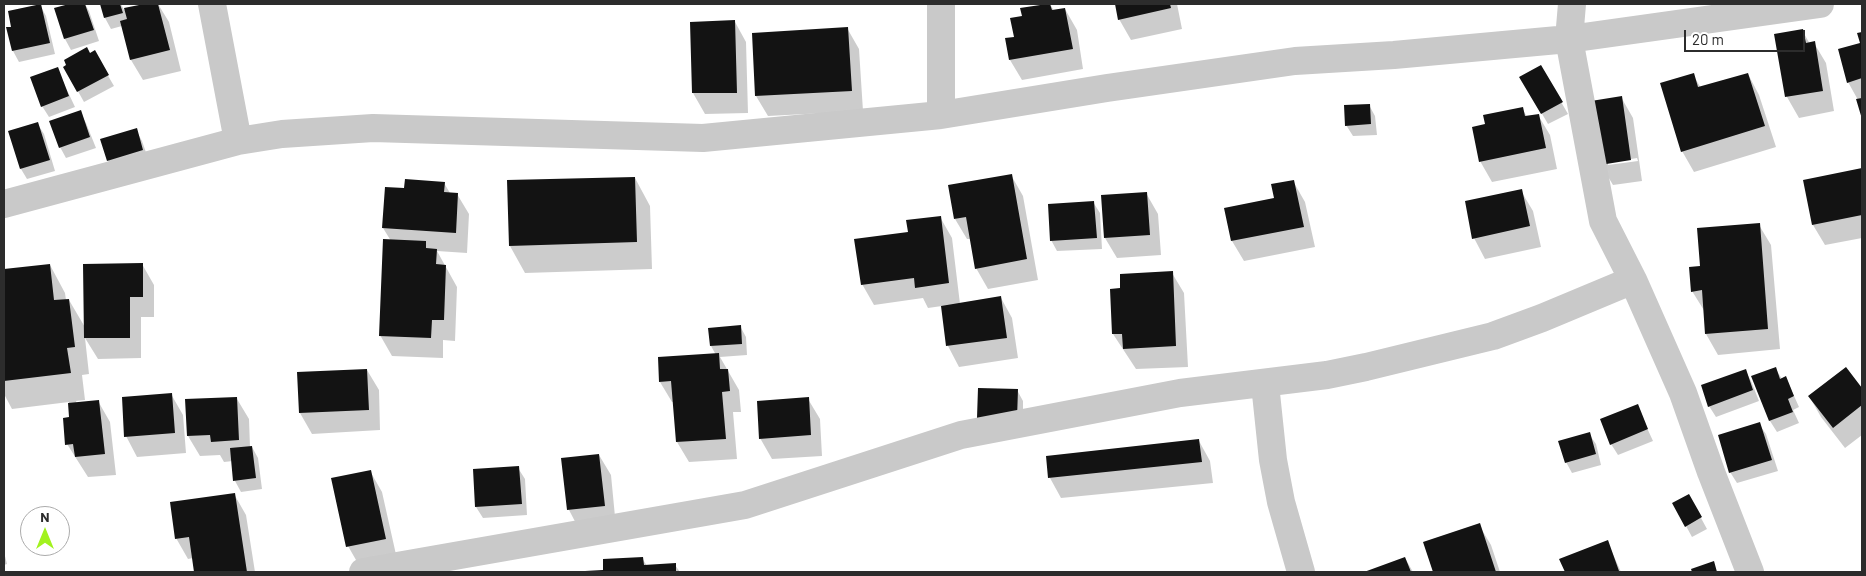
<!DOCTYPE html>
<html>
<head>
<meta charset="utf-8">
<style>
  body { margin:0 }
  #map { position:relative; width:1866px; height:576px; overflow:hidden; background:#fff; font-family:Barlow,sans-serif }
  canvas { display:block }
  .frame { position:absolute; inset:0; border:5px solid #2c2c2c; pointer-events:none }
  .north { position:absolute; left:20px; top:506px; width:50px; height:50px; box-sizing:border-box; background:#fff; border:1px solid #ababab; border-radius:50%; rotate:0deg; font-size:14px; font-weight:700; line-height:20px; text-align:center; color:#2c2c2c }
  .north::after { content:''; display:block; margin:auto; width:18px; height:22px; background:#a2f21f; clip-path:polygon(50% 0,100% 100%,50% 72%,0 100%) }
  .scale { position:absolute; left:1684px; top:30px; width:121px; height:22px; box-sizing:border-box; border:2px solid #2c2c2c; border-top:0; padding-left:6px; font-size:15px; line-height:18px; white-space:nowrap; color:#2c2c2c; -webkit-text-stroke:4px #fff; paint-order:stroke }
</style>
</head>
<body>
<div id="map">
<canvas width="1866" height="576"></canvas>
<div class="frame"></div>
<div class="north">N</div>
<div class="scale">20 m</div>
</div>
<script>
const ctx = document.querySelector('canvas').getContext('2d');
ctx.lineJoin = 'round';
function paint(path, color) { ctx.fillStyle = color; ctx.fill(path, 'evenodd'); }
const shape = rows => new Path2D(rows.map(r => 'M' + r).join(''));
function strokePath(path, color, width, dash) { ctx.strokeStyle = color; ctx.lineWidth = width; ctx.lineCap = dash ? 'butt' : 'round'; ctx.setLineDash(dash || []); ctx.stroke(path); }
paint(shape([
  [73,4,85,4,89,11,99,41,71,50,65,39,55,9],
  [101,4,121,4,124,10,149,4,158,4,169,22,181,71,143,80,131,60,122,26,111,29,105,18],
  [1050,4,1054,11,1065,9,1077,30,1083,69,1022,80,1010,60,1023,17],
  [1116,4,1177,4,1182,29,1131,40,1119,19],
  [40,5,46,16,55,54,19,62,13,51,8,28,13,28],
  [735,22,746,42,748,113,705,114,693,93,691,23],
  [847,28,859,49,863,111,768,116,756,96],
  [1802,30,1810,44,1814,43,1826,63,1834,111,1799,118,1787,97,1776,35],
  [1862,33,1862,116,1858,100,1848,82,1862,43,1859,34],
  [94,52,114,86,84,102,65,68],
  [1541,67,1568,114,1548,124,1521,78],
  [57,69,75,107,49,117,42,106],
  [1748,74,1759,95,1776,147,1694,172,1682,151,1693,75,1701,88],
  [1621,97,1633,118,1642,181,1613,185,1601,165],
  [1637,158,1638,161,1608,165,1608,163],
  [1369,105,1375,116,1377,135,1353,136,1346,125],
  [1522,108,1527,117,1538,115,1550,135,1557,169,1492,182,1480,161,1486,125],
  [80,112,86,123,96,148,66,158,60,147],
  [37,123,44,134,55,171,27,179,21,169],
  [136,130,142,141,149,161,115,171,108,161],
  [1862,169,1862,238,1825,245,1813,225,1805,181],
  [1011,175,1023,196,1038,280,988,289,976,268,971,239,967,239,955,219],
  [635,178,650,206,652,269,525,273,510,246],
  [1293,181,1305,202,1315,247,1244,261,1232,241,1226,209,1275,199],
  [444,183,450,193,457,194,469,214,467,253,437,251,457,287,455,341,443,340,443,358,392,356,380,335,391,241,383,228,405,190],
  [1521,191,1533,211,1541,247,1485,259,1474,238],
  [1146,193,1158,214,1161,255,1117,258,1105,238],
  [1093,202,1100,213,1102,249,1057,251,1051,240],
  [940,217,952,238,960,304,1001,298,1012,318,1018,358,959,367,948,346,942,306,928,308,923,298,874,305,862,284,909,233],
  [1759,225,1771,245,1780,349,1718,355,1706,334,1705,312,1692,291,1701,267],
  [142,264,154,285,154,317,141,317,141,358,98,359,85,338,89,374,82,375,85,400,76,401,77,404,98,401,110,422,116,475,88,477,67,444,71,418,69,402,12,409,4,394,4,271,50,265,65,293,66,300,69,300,86,329],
  [1172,273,1184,293,1188,367,1136,369,1113,334,1111,290,1122,289],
  [740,326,746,337,747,355,720,357,739,390,741,412,733,412,737,459,689,462,677,442,674,402,672,402,660,382,716,355,711,346,709,329],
  [1775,368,1782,379,1786,378,1799,407,1793,410,1799,423,1777,432,1770,421,1753,377],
  [1845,368,1862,390,1862,435,1845,448,1821,417,1809,396],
  [367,370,379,390,380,430,312,434,300,413,298,373],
  [1745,370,1751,381,1759,401,1716,417,1709,406],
  [979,389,1017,390,1023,401,1023,429],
  [171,394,183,415,186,453,137,457,126,436],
  [237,399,249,419,250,447,252,447,258,458,262,489,241,492,235,481,233,461,224,462,220,455,200,456,188,436],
  [808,399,820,419,822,456,772,459,760,438],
  [1637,406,1653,441,1618,455,1611,444],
  [1759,424,1766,434,1778,471,1737,483,1730,472],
  [1589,434,1596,444,1601,465,1572,473,1566,462],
  [1199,441,1210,461,1213,483,1061,498,1050,478,1048,457],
  [599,455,611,475,616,527,580,531,569,510,563,459],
  [518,468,525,479,527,515,483,518,476,507],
  [370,471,382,492,397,559,360,567,348,546],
  [234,494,246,515,255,572,195,572,193,558,188,559,176,538],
  [1689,496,1707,529,1692,537,1686,526],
  [1479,525,1491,545,1500,572,1434,572,1424,543],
  [1607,541,1621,572,1566,572,1561,559],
  [4,552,7,564,4,565],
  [642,558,647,566,675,565,680,572,585,572,604,571],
  [1405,558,1413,572,1367,572]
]), '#0003');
paint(shape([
  [41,4,50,43,12,51,6,27,11,27,8,11],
  [69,4,85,4,94,30,64,39,54,8],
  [100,4,120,4,123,13,104,18],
  [144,4,158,4,170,50,130,60,120,21,127,19,124,8],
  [1047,4,1050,4,1052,10,1065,8,1073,49,1009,60,1005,38,1014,37,1010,18,1022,16,1020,8],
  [1115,4,1170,4,1171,8,1118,20],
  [735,20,737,93,692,93,690,22],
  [848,27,852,91,755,96,752,33],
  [1803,29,1806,43,1815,41,1823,91,1785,97,1774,34],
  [1862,32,1862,78,1847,83,1838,49,1860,43,1857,33],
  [87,47,90,53,95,50,109,75,77,92,63,67,66,65,64,60],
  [1541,65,1563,102,1541,114,1519,77],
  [58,67,69,96,41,107,30,77],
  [1694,73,1698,87,1748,73,1765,126,1681,152,1660,83],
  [1622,96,1631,160,1600,165,1591,101],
  [1862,98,1862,119,1856,99],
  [1370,104,1371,124,1345,126,1344,105],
  [1523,107,1525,116,1539,114,1546,148,1479,162,1472,127,1485,124,1483,115],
  [81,110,90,137,59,148,49,121],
  [38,122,50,160,20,169,8,131],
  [137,128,143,150,107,161,100,139],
  [1862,168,1862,215,1812,225,1803,180],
  [1012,174,1027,259,975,269,966,217,954,219,948,185],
  [635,177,637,242,509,246,507,180],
  [405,179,445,182,444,192,458,193,456,233,382,228,385,187,404,188],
  [1294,180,1304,227,1231,241,1224,208,1274,198,1271,184],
  [1522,189,1530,226,1472,239,1465,201],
  [1147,192,1150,235,1104,238,1101,195],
  [1094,201,1097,238,1050,241,1048,204],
  [941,216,949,283,915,288,914,278,861,285,854,239,908,232,906,220],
  [1760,223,1768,329,1705,334,1702,290,1691,292,1689,267,1700,266,1697,228],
  [383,239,426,241,426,248,437,249,436,264,446,265,444,320,432,320,431,338,379,336],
  [143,263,143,297,130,297,130,338,84,338,83,264],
  [50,264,54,300,69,299,75,347,67,348,71,373,4,381,4,269],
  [1173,271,1176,346,1123,349,1122,334,1112,334,1110,289,1120,288,1120,274],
  [1001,296,1007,338,946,346,941,306],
  [741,325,742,344,710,346,708,328],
  [719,353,720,369,728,369,730,391,722,392,726,439,676,442,671,381,659,382,658,357],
  [1776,367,1780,379,1786,376,1794,396,1788,399,1793,412,1769,421,1751,376],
  [1846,367,1862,388,1862,405,1833,428,1808,396],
  [367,369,369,410,299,413,297,372],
  [1746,369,1753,390,1708,407,1701,385],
  [978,388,1018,389,1017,419,977,418],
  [172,393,175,433,124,437,122,397],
  [237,397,239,440,211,442,210,435,187,436,185,399],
  [809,397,811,435,759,439,757,401],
  [99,400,105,454,75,457,73,444,65,445,63,418,69,417,68,403],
  [1638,404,1648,429,1610,445,1600,419],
  [1760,422,1772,460,1729,473,1718,435],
  [1590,432,1596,454,1565,463,1558,441],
  [1199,439,1202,462,1048,478,1046,456],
  [252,446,256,478,233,481,230,448],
  [599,454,605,506,567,510,561,458],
  [519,466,522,504,475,507,473,469],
  [371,470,386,539,346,547,331,478],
  [235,493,247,572,194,572,189,537,175,539,170,502],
  [1689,494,1702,517,1685,527,1672,503],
  [1480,523,1496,572,1433,572,1423,542],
  [1608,540,1619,571,1565,572,1559,559],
  [643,557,644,565,676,563,676,572,585,572,585,571,603,570,603,559],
  [1405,557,1411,572,1364,572],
  [1714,561,1717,572,1692,572,1691,569]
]), '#131313');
strokePath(shape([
  [212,4,238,141],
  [941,4,941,115],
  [1572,4,1569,39,1603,221,1633,280,1683,393,1711,472,1750,572],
  [4,204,238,141,282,134,373,128,703,138,941,115,1107,88,1295,61,1394,55,1569,39,1820,4],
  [1265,384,1273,460,1281,502,1301,572],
  [363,572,745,505,961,435,1180,393,1327,375,1366,367,1493,336,1542,318,1633,280]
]), '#c9c9c9', 28);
</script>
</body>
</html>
